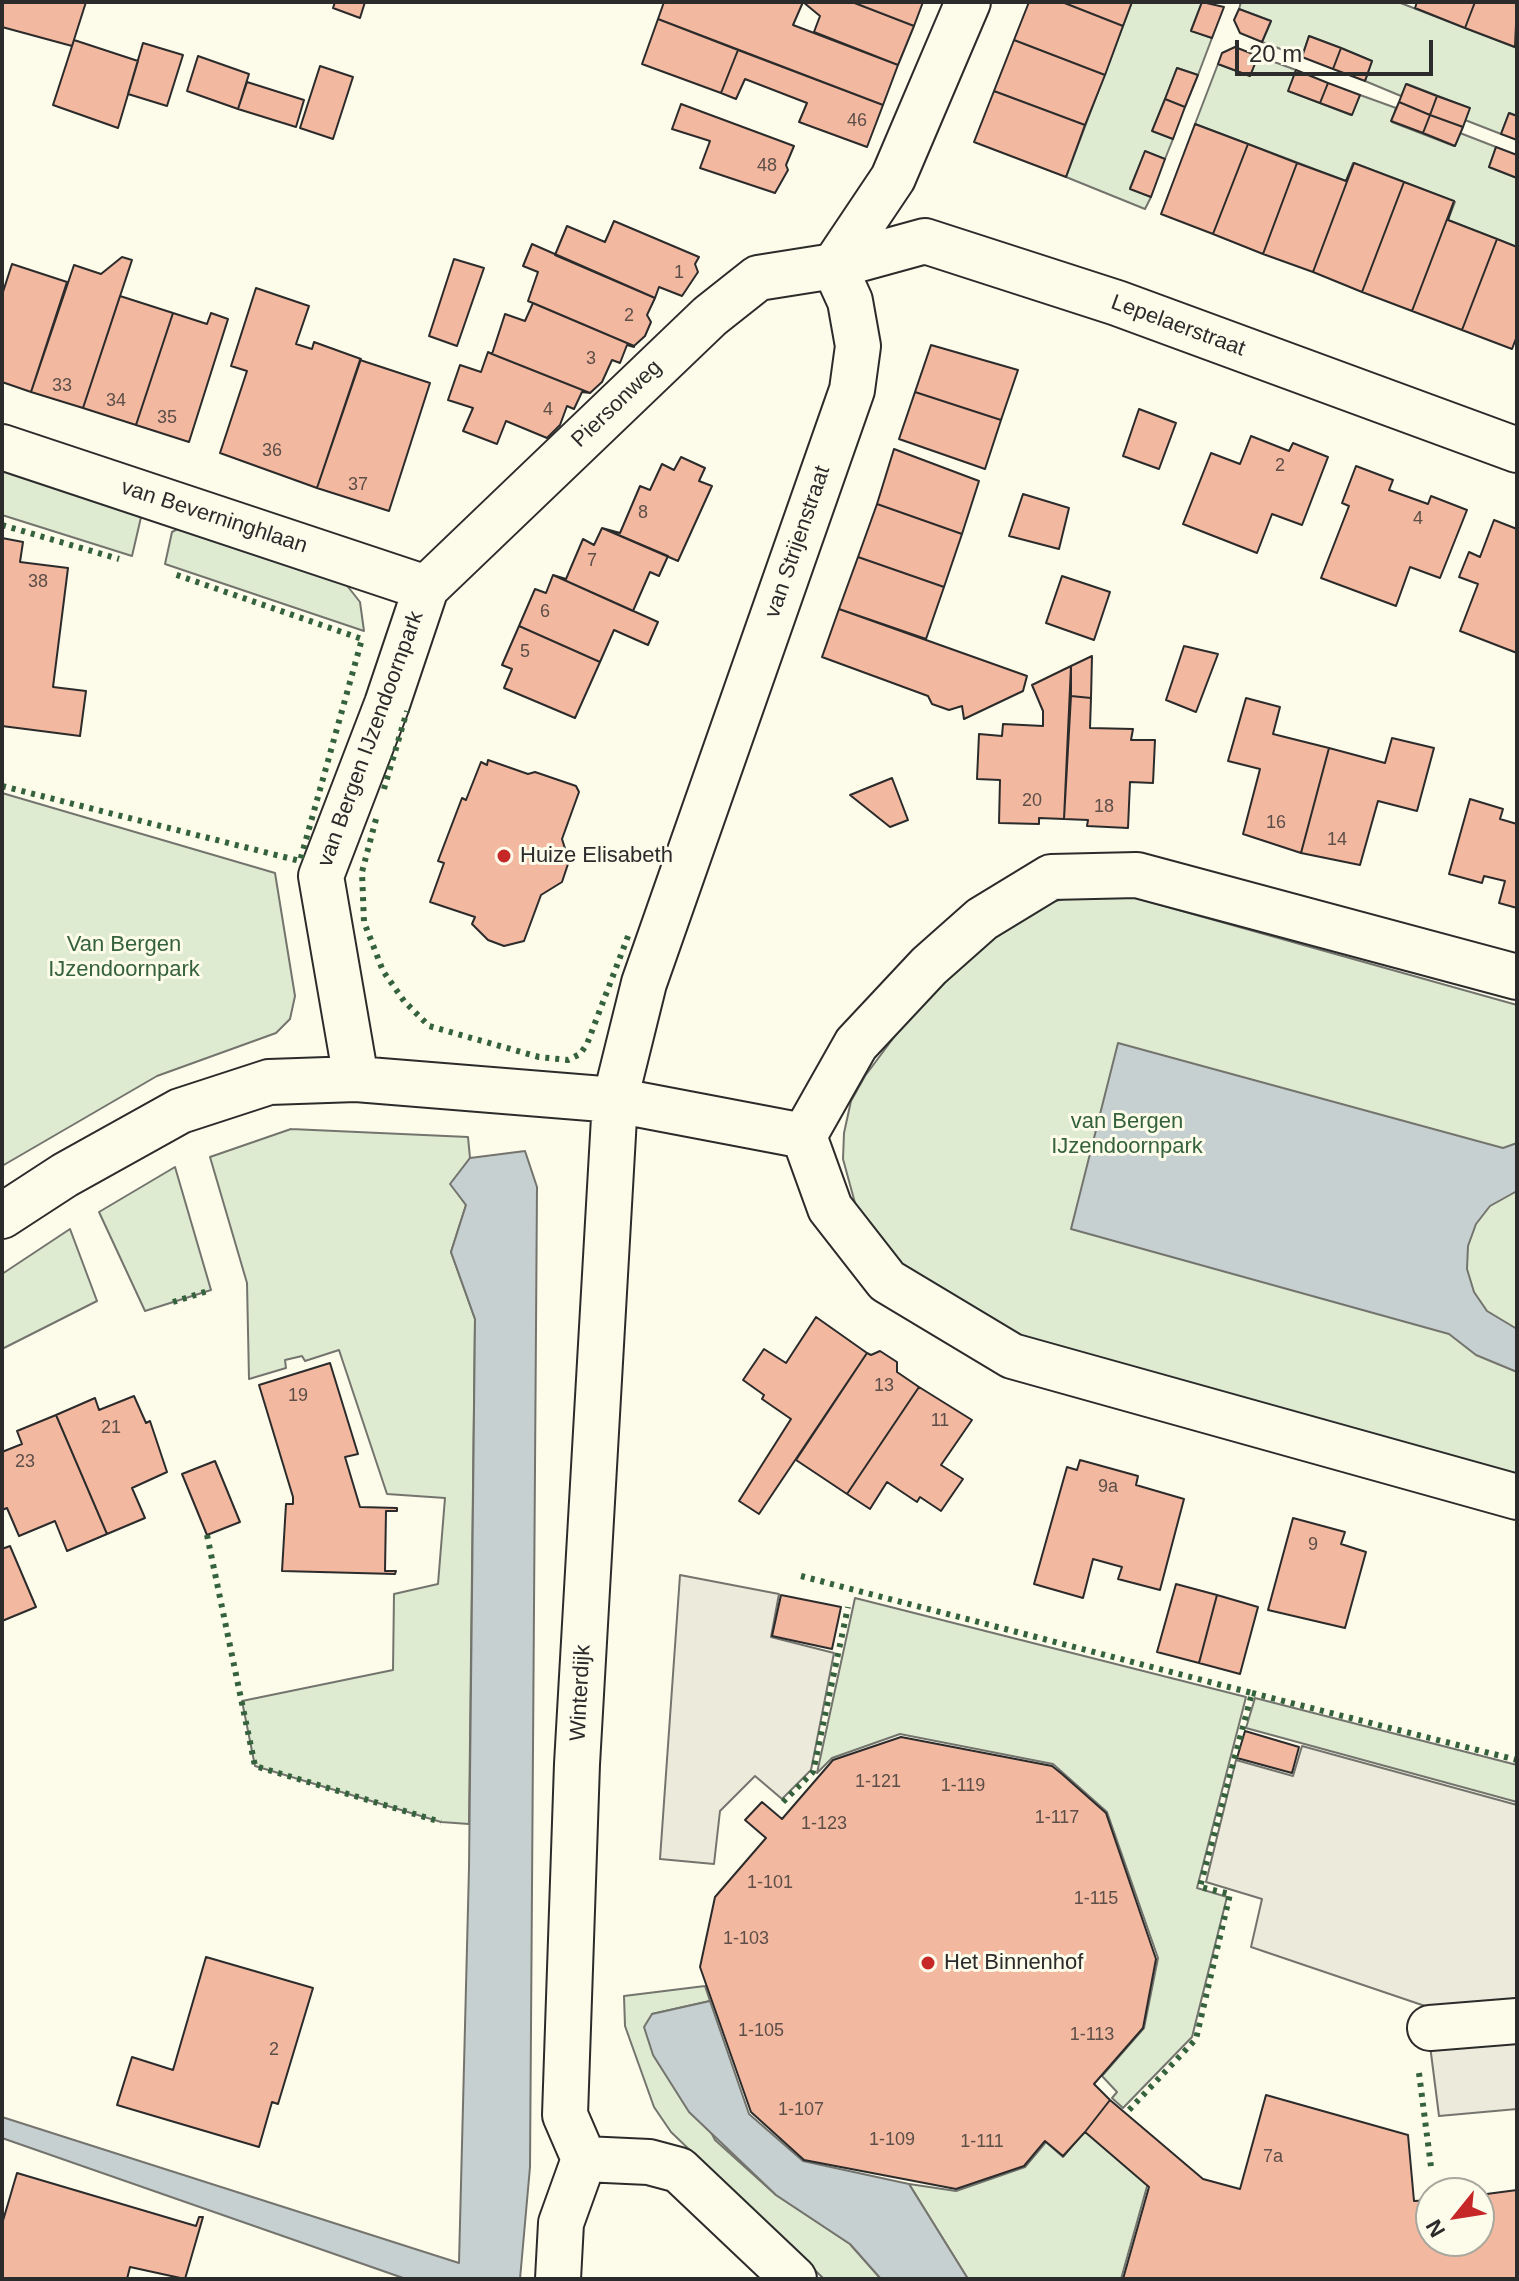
<!DOCTYPE html>
<html>
<head>
<meta charset="utf-8">
<style>
  body { margin:0 }
  #map { position:relative; width:1519px; height:2281px; overflow:hidden; background:#fdfbea; font-family:Helvetica,sans-serif }
  canvas { display:block }
  .frame { position:absolute; inset:0; border:4px solid #2b2b2b; pointer-events:none }
  .north { position:absolute; left:1415px; top:2177px; width:80px; height:80px; box-sizing:border-box; background:#fdfbea; border:2px solid #a9a89e; border-radius:50%; rotate:240deg; font-size:22px; font-weight:700; line-height:32px; text-align:center; color:#2b2b2b }
  .north::after { content:''; display:block; margin:auto; width:28px; height:36px; background:#c62828; clip-path:polygon(50% 0,100% 100%,50% 72%,0 100%) }
  .scale { position:absolute; left:1235px; top:40px; width:198px; height:36px; box-sizing:border-box; border:4px solid #2b2b2b; border-top:0; padding-left:10px; font-size:24px; line-height:28px; white-space:nowrap; color:#2b2b2b; -webkit-text-stroke:6px #fdfbea; paint-order:stroke }
</style>
</head>
<body>
<div id="map">
<canvas width="1519" height="2281"></canvas>
<div class="frame"></div>
<div class="north">N</div>
<div class="scale">20 m</div>
</div>
<script>
const ctx = document.querySelector('canvas').getContext('2d');
ctx.lineJoin = 'round';
function paint(path, color) { ctx.fillStyle = color; ctx.fill(path, 'evenodd'); }
const shape = rows => new Path2D(rows.map(r => 'M' + r).join(''));
function strokePath(path, color, width, dash) { ctx.strokeStyle = color; ctx.lineWidth = width; ctx.lineCap = dash ? 'butt' : 'round'; ctx.setLineDash(dash || []); ctx.stroke(path); }
function write(font, color, halo, rows, align = 'center') {
  ctx.font = font + ' Helvetica,sans-serif'; ctx.lineWidth = 6; ctx.setLineDash([]); ctx.textBaseline = 'middle'; ctx.strokeStyle = halo; ctx.fillStyle = color; for (const [text, x, y, turn = 0] of rows) {
    ctx.save(); ctx.translate(x, y); ctx.rotate((+turn || 0) * Math.PI / 180); ctx.textAlign = isNaN(turn) ? turn : align; if (halo) ctx.strokeText(text, 0, 0); ctx.fillText(text, 0, 0); ctx.restore();
  }
}
const green = shape([
  [1132,2,1202,2,1191,30,1212,38,1198,75,1177,68,1153,131,1173,139,1165,159,1145,152,1130,188,1151,197,1145,209,1066,177,1132,2],
  [1241,2,1398,2,1517,48,1517,116,1509,113,1501,134,1465,120,1469,108,1407,84,1401,96,1365,81,1372,61,1341,48,1309,36,1302,57,1262,42,1271,21,1239,9,1241,2],
  [1258,56,1296,70,1289,91,1351,115,1360,95,1396,108,1392,122,1454,146,1460,133,1496,147,1489,167,1517,178,1517,247,1448,220,1455,202,1404,182,1353,163,1346,181,1195,124,1218,64,1250,76,1258,56],
  [2,468,142,513,132,556,2,515,2,468],
  [183,526,345,583,360,602,364,631,165,564,172,532,183,526],
  [2,793,275,873,295,996,290,1019,276,1033,157,1076,2,1166,2,793],
  [1118,893,1517,1005,1517,1482,1023,1345,917,1288,861,1225,843,1159,844,1133,851,1101,865,1076,944,970,1042,905,1077,895,1118,893],
  [291,1129,468,1137,470,1158,451,1184,466,1205,451,1252,475,1319,469,1824,441,1822,255,1766,242,1701,393,1670,394,1594,438,1584,445,1498,387,1494,339,1350,305,1361,302,1356,285,1360,286,1368,249,1379,247,1283,210,1157,291,1129],
  [175,1167,211,1290,145,1311,99,1212,175,1167],
  [70,1229,97,1301,2,1349,2,1274,70,1229],
  [855,1598,1246,1697,1197,1888,1227,1897,1192,2037,1123,2108,1112,2098,1117,2092,1102,2076,1144,2028,1158,1958,1107,1812,1053,1764,900,1734,832,1758,817,1773,855,1598],
  [1255,1698,1517,1765,1517,1802,1246,1728,1255,1698],
  [705,1986,710,2001,652,2014,715,2140,776,2195,850,2244,881,2279,824,2279,671,2132,654,2107,625,2026,624,1996,705,1986],
  [1087,2128,1148,2183,1121,2279,968,2279,909,2184,956,2191,1025,2167,1046,2142,1063,2157,1087,2128]
]);
paint(green, '#deebd1');
strokePath(green, '#74746e', 2);
const parking = shape([
  [680,1575,779,1594,771,1637,834,1653,811,1770,782,1799,755,1776,720,1811,714,1864,660,1859,680,1575],
  [1302,1746,1517,1805,1517,2109,1439,2116,1425,2006,1251,1947,1262,1899,1206,1882,1236,1760,1293,1776,1302,1746]
]);
paint(parking, '#eceadb');
strokePath(parking, '#74746e', 2);
const water = shape([
  [1118,1043,1503,1148,1517,1143,1517,1191,1490,1206,1476,1224,1468,1246,1467,1269,1474,1292,1487,1311,1517,1329,1517,1372,1476,1355,1449,1334,1071,1229,1118,1043],
  [525,1151,537,1187,530,2167,520,2279,406,2279,2,2138,2,2117,459,2263,469,1868,475,1319,451,1252,466,1205,450,1184,470,1158,525,1151],
  [710,2001,749,2114,803,2161,909,2184,968,2279,881,2279,850,2244,776,2195,689,2112,653,2055,644,2027,652,2014,710,2001]
]);
paint(water, '#c7d0d0');
strokePath(water, '#74746e', 2);
const building = shape([
  [2,2,86,2,72,46,2,27,2,2],
  [335,2,365,2,360,18,333,8,335,2],
  [664,2,803,2,793,25,898,65,883,105,658,19,664,2],
  [803,2,852,2,914,26,898,65,814,32,820,16,803,2],
  [852,2,923,2,914,26,852,2],
  [1029,2,1062,2,1123,26,1105,75,1014,40,1029,2],
  [1062,2,1132,2,1123,26,1062,2],
  [1202,2,1224,7,1212,38,1191,31,1202,2],
  [1417,2,1475,2,1465,28,1415,8,1417,2],
  [1475,2,1517,2,1515,47,1465,28,1475,2],
  [1239,9,1271,21,1262,42,1240,33,1234,20,1239,9],
  [658,19,738,50,721,93,642,64,658,19],
  [1309,36,1341,48,1333,69,1302,57,1309,36],
  [74,40,138,61,118,128,53,105,74,40],
  [1014,40,1105,75,1085,125,994,91,1014,40],
  [143,43,183,55,167,106,128,94,143,43],
  [1235,47,1258,56,1250,76,1218,64,1222,53,1235,47],
  [1341,48,1372,61,1365,81,1333,69,1341,48],
  [738,50,883,105,867,147,799,122,807,103,745,79,736,99,721,93,738,50],
  [198,56,249,74,238,109,187,91,198,56],
  [320,66,353,77,333,139,300,128,320,66],
  [1177,68,1198,75,1185,107,1165,99,1177,68],
  [1296,70,1328,83,1320,103,1288,91,1296,70],
  [247,82,304,100,296,127,238,109,247,82],
  [1328,83,1360,95,1352,115,1320,103,1328,83],
  [1406,84,1437,96,1430,115,1399,102,1406,84],
  [994,91,1085,125,1066,177,974,142,994,91],
  [1437,96,1470,108,1463,127,1430,115,1437,96],
  [1165,99,1185,107,1173,139,1152,131,1165,99],
  [1399,102,1430,115,1423,133,1391,121,1399,102],
  [681,104,794,146,786,165,788,170,775,193,700,168,710,141,672,129,681,104],
  [1509,113,1517,116,1517,140,1501,134,1509,113],
  [1430,115,1463,127,1455,146,1423,133,1430,115],
  [1195,124,1248,144,1213,234,1161,214,1195,124],
  [1248,144,1297,163,1263,254,1213,234,1248,144],
  [1496,147,1517,155,1517,178,1489,167,1496,147],
  [1145,151,1165,159,1151,197,1130,189,1145,151],
  [1297,163,1346,181,1354,163,1313,272,1263,254,1297,163],
  [1354,163,1404,182,1362,292,1313,272,1354,163],
  [1404,182,1454,201,1412,311,1362,292,1404,182],
  [1454,201,1448,220,1497,239,1462,330,1412,311,1454,201],
  [614,221,699,257,695,264,698,272,682,296,659,287,655,298,555,255,567,226,605,242,614,221],
  [1497,239,1517,247,1517,336,1512,349,1462,330,1497,239],
  [532,244,655,298,647,315,651,322,645,336,634,346,528,301,538,272,523,266,532,244],
  [122,257,132,260,83,408,31,392,74,265,101,274,122,257],
  [454,259,484,268,457,346,429,336,454,259],
  [12,264,67,282,31,392,2,382,2,295,12,264],
  [256,288,309,306,296,344,312,349,314,342,361,359,317,488,220,453,247,371,231,366,256,288],
  [120,296,173,313,136,425,83,408,120,296],
  [533,303,634,346,634,347,627,345,620,363,612,360,602,382,590,393,492,354,505,314,525,321,533,303],
  [173,313,207,324,211,313,228,319,189,442,136,425,173,313],
  [931,345,1018,370,1001,420,915,392,931,345],
  [488,352,492,354,590,393,582,392,574,409,567,406,560,425,547,438,506,421,497,444,463,431,473,408,448,400,460,365,481,372,488,352],
  [360,360,430,383,389,511,317,488,360,360],
  [915,392,1001,420,985,469,899,439,915,392],
  [1139,409,1176,423,1159,469,1123,456,1139,409],
  [1251,436,1289,451,1293,443,1328,457,1302,525,1272,514,1257,553,1183,524,1211,453,1240,464,1251,436],
  [894,449,979,481,962,534,877,504,894,449],
  [681,457,705,468,699,481,712,486,678,561,602,528,620,533,640,486,650,490,662,464,674,470,681,457],
  [1356,466,1393,480,1389,490,1428,504,1431,496,1467,510,1440,578,1410,567,1396,606,1321,578,1349,506,1342,503,1356,466],
  [1023,494,1069,508,1059,549,1009,536,1023,494],
  [877,504,962,534,944,587,858,557,877,504],
  [1494,520,1517,529,1517,653,1460,631,1478,584,1459,577,1469,552,1480,557,1494,520],
  [602,528,668,556,659,576,650,572,633,611,553,575,566,579,583,539,594,545,602,528],
  [2,538,23,542,20,562,68,568,53,687,86,691,80,736,2,726,2,538],
  [858,557,944,587,926,639,839,609,858,557],
  [553,575,658,622,648,645,614,630,600,662,519,626,535,589,546,593,553,575],
  [1062,576,1110,592,1094,640,1046,623,1062,576],
  [839,609,1027,676,1023,691,964,719,962,706,949,710,932,704,928,696,822,657,839,609],
  [519,626,600,662,575,718,504,688,512,669,502,665,519,626],
  [1184,646,1218,654,1196,712,1166,700,1184,646],
  [1092,656,1091,698,1071,696,1071,666,1092,656],
  [1071,666,1064,819,1039,818,1039,824,999,823,1000,780,977,779,979,734,1002,736,1003,724,1043,726,1043,711,1032,685,1071,666],
  [1071,696,1091,698,1090,728,1133,729,1131,740,1155,740,1153,783,1130,782,1128,828,1087,826,1088,820,1064,819,1071,696],
  [1246,698,1280,707,1273,734,1329,748,1301,853,1243,834,1260,769,1228,761,1246,698],
  [1392,738,1434,748,1417,811,1378,801,1360,865,1301,853,1329,748,1385,763,1392,738],
  [488,760,528,774,535,772,576,786,579,792,562,839,569,861,562,882,541,895,524,941,504,946,488,940,472,924,475,917,430,902,444,863,438,861,462,798,466,800,481,762,487,765,488,760],
  [892,778,908,820,890,827,850,795,892,778],
  [1470,799,1503,809,1500,819,1517,824,1517,908,1499,903,1505,881,1484,876,1482,883,1449,874,1470,799],
  [816,1317,867,1353,759,1514,739,1501,791,1419,762,1399,764,1395,743,1380,764,1349,786,1363,816,1317],
  [880,1351,897,1362,897,1372,919,1387,847,1494,796,1460,867,1353,871,1355,880,1351],
  [330,1363,358,1454,345,1457,360,1507,397,1508,397,1511,386,1511,385,1571,396,1571,395,1574,282,1571,286,1504,293,1504,293,1497,259,1385,330,1363],
  [919,1387,972,1420,941,1465,963,1479,941,1511,920,1497,917,1502,887,1482,870,1509,847,1494,919,1387],
  [134,1396,146,1423,150,1421,167,1472,132,1488,145,1518,107,1534,56,1415,95,1398,99,1410,134,1396],
  [56,1415,107,1534,67,1551,55,1521,19,1536,7,1508,2,1510,2,1452,22,1444,17,1431,56,1415],
  [1080,1460,1138,1476,1136,1485,1184,1499,1160,1590,1118,1579,1122,1567,1093,1559,1083,1598,1034,1584,1067,1467,1077,1470,1080,1460],
  [215,1461,240,1522,207,1535,182,1474,215,1461],
  [1293,1518,1345,1532,1341,1544,1366,1552,1345,1628,1268,1610,1293,1518],
  [10,1546,36,1607,2,1621,2,1549,10,1546],
  [1176,1584,1217,1595,1199,1663,1157,1652,1176,1584],
  [781,1595,841,1607,832,1649,772,1636,781,1595],
  [1217,1595,1258,1607,1240,1674,1199,1663,1217,1595],
  [1245,1731,1299,1747,1292,1773,1237,1758,1245,1731],
  [901,1737,1052,1766,1062,1774,1106,1813,1156,1959,1143,2028,1094,2084,1110,2100,1085,2132,1063,2156,1045,2141,1024,2166,956,2189,804,2160,751,2112,700,1967,715,1897,766,1838,745,1820,762,1802,782,1819,833,1760,901,1737],
  [206,1957,313,1988,278,2104,272,2102,259,2147,117,2105,132,2057,173,2070,206,1957],
  [1266,2095,1408,2135,1414,2201,1431,2200,1431,2241,1479,2241,1479,2195,1517,2190,1517,2279,1123,2279,1149,2187,1085,2132,1110,2100,1203,2179,1240,2189,1266,2095],
  [17,2173,196,2226,199,2217,203,2217,185,2279,130,2267,127,2279,2,2279,2,2224,17,2173]
]);
paint(building, '#f2b8a0');
strokePath(building, '#2b2b2b', 2);
const minor = shape([
  [834,266,893,178,968,2],
  [2,447,426,588],
  [1517,977,1137,875,1051,877,982,919,929,966,856,1044,804,1136,830,1208,887,1281,1012,1356,1517,1497],
  [356,1079,321,876,387,704,426,588,710,316,758,278,834,266,925,241,1117,303,1517,450],
  [2,1216,65,1175,180,1111,269,1082,356,1079,615,1100,804,1136],
  [1430,2028,1517,2021],
  [584,2159,649,2162,679,2170,794,2279],
  [558,2279,561,2223,584,2159,565,2115,577,1764,615,1100,644,983,852,390,858,346,850,301,834,266]
]);
strokePath(minor, '#2b2b2b', 48);
strokePath(minor, '#fdfbea', 44);
strokePath(shape([
  [2,525,119,559],
  [2,786,300,861,362,639,171,573],
  [384,789,407,711],
  [376,819,362,872,364,922,383,971,404,1001,429,1026,539,1057,568,1060,580,1054,587,1044,630,931],
  [173,1302,211,1290],
  [207,1535,255,1766,441,1822],
  [801,1576,1252,1693,1200,1887,1230,1894,1196,2039,1129,2110],
  [1252,1693,1517,1760],
  [783,1802,813,1772,848,1607],
  [1419,2073,1431,2167]
]), '#34623c', 6, [4, 6]);
for (const [x, y, r, color] of [
  [504,856,8,"#c62828"],
  [928,1963,8,"#c62828"]
]) { const dot = new Path2D(); dot.arc(x, y, r, 0, 2 * Math.PI); ctx.fillStyle = color; ctx.fill(dot); strokePath(dot, '#fdfbea', 3); }
write('18px', '#5d4e48', null, [
  ["46",857,121],
  ["48",767,166],
  ["1",679,273],
  ["2",629,316],
  ["3",591,359],
  ["33",62,386],
  ["34",116,401],
  ["4",548,410],
  ["35",167,418],
  ["36",272,451],
  ["2",1280,466],
  ["37",358,485],
  ["8",643,513],
  ["4",1418,519],
  ["7",592,561],
  ["38",38,582],
  ["6",545,612],
  ["5",525,652],
  ["20",1032,801],
  ["18",1104,807],
  ["16",1276,823],
  ["14",1337,840],
  ["13",884,1386],
  ["19",298,1396],
  ["11",940,1421],
  ["21",111,1428],
  ["23",25,1462],
  ["9a",1108,1487],
  ["9",1313,1545],
  ["1-121",878,1782],
  ["1-119",963,1786],
  ["1-117",1057,1818],
  ["1-123",824,1824],
  ["1-101",770,1883],
  ["1-115",1096,1899],
  ["1-103",746,1939],
  ["1-105",761,2031],
  ["1-113",1092,2035],
  ["2",274,2050],
  ["1-107",801,2110],
  ["1-109",892,2140],
  ["1-111",982,2142],
  ["7a",1273,2157]
]);
write('22px', '#2b2b2b', '#fdfbea', [
  ["Lepelaerstraat",1178,326,20],
  ["Piersonweg",617,404,-44],
  ["van Beverninghlaan",214,517,18],
  ["van Strijenstraat",798,542,-71],
  ["van Bergen IJzendoornpark",371,739,-70],
  ["Winterdijk",581,1693,-87]
]);
write('22px', '#2b2b2b', '#fdfbea', [
  ["Huize Elisabeth",520,856],
  ["Het Binnenhof",944,1963]
], 'left');
write('22px', '#34623c', '#fdfbea', [
  ["Van Bergen",124,945],
  ["IJzendoornpark",124,970],
  ["van Bergen",1127,1122],
  ["IJzendoornpark",1127,1147]
]);
</script>
</body>
</html>
